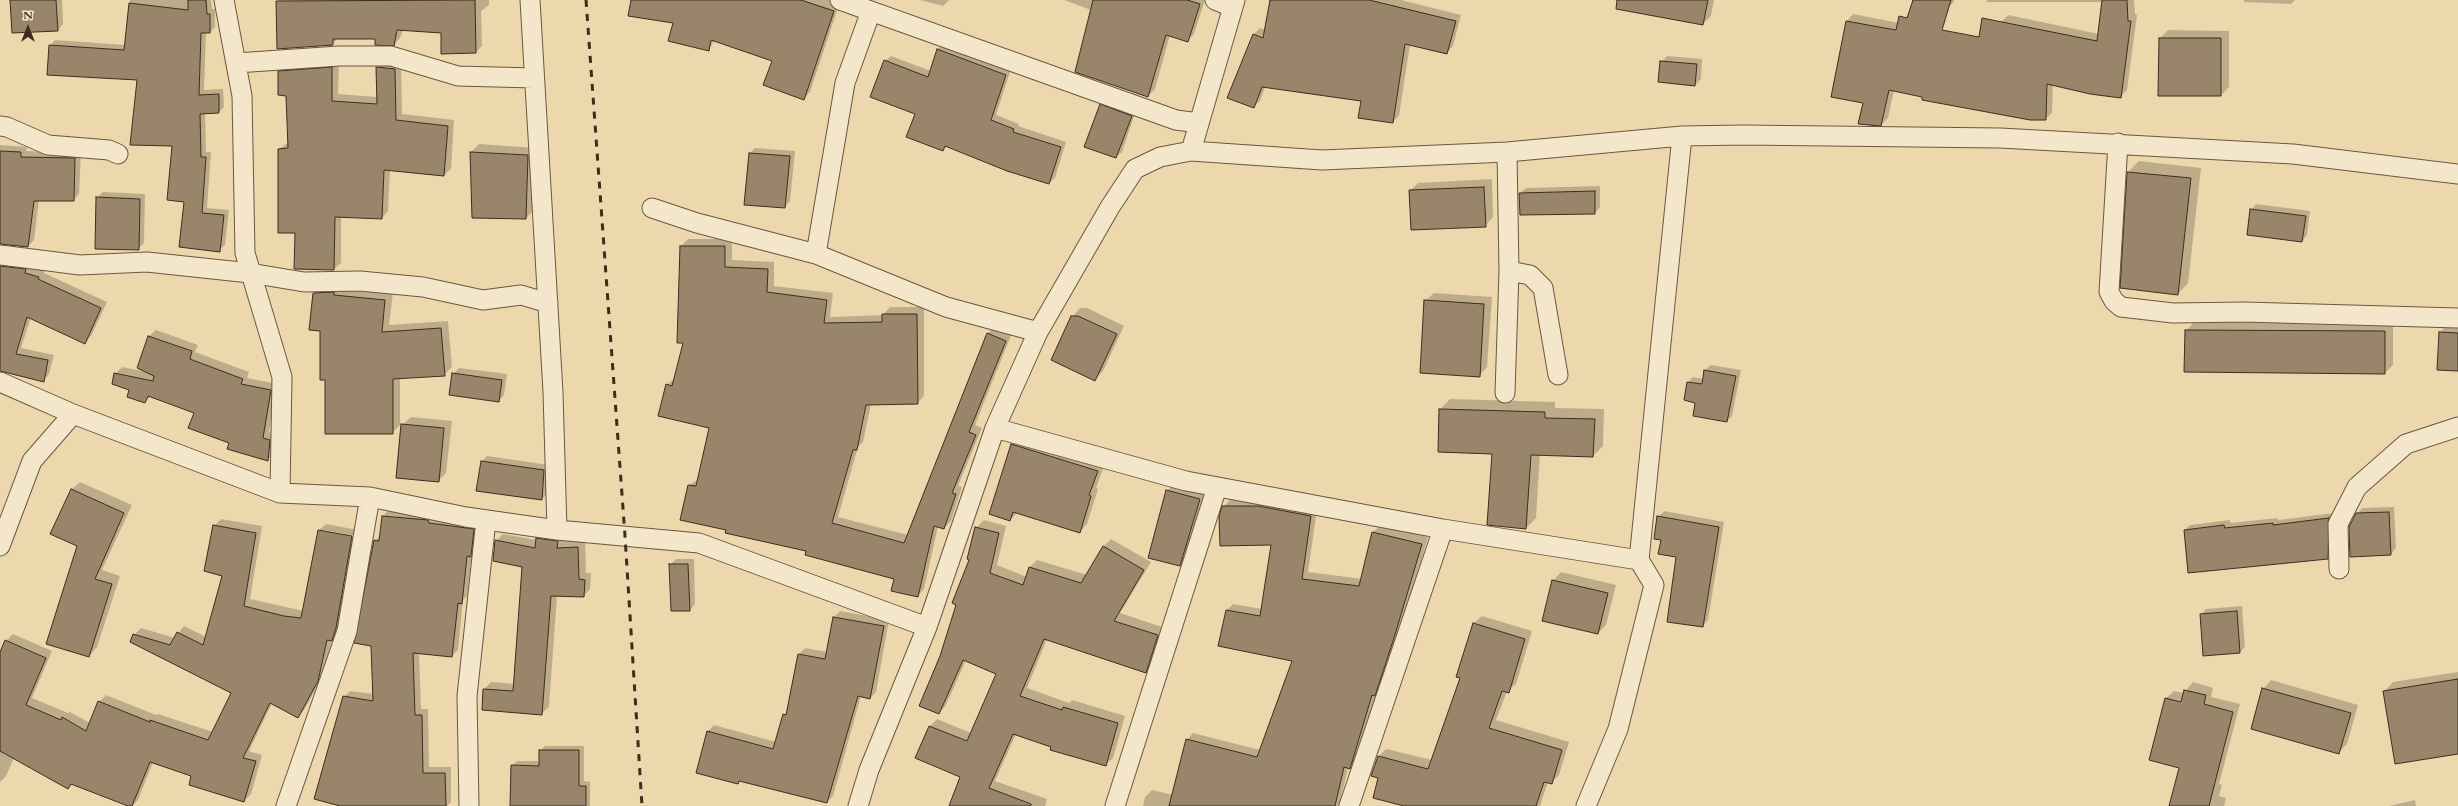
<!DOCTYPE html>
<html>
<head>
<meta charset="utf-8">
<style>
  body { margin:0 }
  #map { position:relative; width:2458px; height:806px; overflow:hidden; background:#edd8ad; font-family:Cardo,serif }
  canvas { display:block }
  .north { position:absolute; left:8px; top:8px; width:40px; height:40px; -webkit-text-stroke:3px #f3e6ca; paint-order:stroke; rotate:0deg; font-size:11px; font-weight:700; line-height:16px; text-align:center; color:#3e2c1f }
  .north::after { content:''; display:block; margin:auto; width:14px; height:18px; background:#3e2c1f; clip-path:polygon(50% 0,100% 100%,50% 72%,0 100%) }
</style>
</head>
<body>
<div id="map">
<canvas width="2458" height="806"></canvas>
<div class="north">N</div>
</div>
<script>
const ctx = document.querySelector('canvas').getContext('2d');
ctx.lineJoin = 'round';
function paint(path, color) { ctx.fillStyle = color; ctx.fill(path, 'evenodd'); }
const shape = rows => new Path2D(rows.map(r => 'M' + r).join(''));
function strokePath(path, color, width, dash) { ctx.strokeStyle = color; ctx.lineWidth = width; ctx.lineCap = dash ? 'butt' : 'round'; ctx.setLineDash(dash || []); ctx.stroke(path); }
paint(shape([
  [11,0,62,0,63,24,58,30],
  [130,0,211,0,212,9,215,9,215,27,210,32,206,32,204,90,223,89,224,107,219,112,205,113,206,152,211,152,207,208,229,210,225,245,219,250,185,201,173,145,138,79,50,46,55,40,125,45],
  [279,0,489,0,489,5,481,11,482,46,476,52,442,32,403,30,400,38,394,45,376,38,339,38,332,44,277,2],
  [632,0,833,0,839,5,810,92,804,98,773,60,715,40,708,50,674,22],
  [920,0,949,0,943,6],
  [1064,0,1205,0,1194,34,1187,41,1170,35,1155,89,1148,96,1091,10],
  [1271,0,1401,0,1461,15,1453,46,1447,53,1410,44,1399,116,1392,122,1362,100,1265,87,1260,101,1253,107,1253,35,1260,28,1265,30],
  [1620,0,1714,0,1711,16,1703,24],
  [1911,0,1955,0,1947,10],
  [1987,0,2134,0,2135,14,2137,15,2127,90,2120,97,2053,84,2052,113,2045,119,1894,90,1888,118,1881,125,1864,102,1832,96,1847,21,1853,14,1996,42,2001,22,2008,15,2099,34,2103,2,1986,2],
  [2244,0,2295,0,2291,4,2244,2],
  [2168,30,2229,31,2229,87,2221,95,2160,38],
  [944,44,1011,69,996,115,1019,124,1018,126,1066,142,1055,178,1049,183,947,146,942,150,916,114,885,61,891,56,931,71,938,49],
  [1667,56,1702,59,1701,79,1695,85,1661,62],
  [339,61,338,94,377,97,377,67,383,61,401,62,402,114,454,120,451,169,444,175,390,169,388,211,382,218,341,216,341,263,334,269,296,232,279,149,289,142,287,95,279,72,285,65],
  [1106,99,1136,110,1122,152,1116,157,1100,105],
  [479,144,536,148,534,210,526,218,471,152],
  [0,145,27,147,26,151,81,153,79,194,74,200,39,200,34,240,28,246,0,244],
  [755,148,795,151,790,201,785,207,750,153],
  [2139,161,2201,168,2188,283,2178,294,2121,288,2128,172],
  [1492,179,1493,217,1485,226,1410,191,1418,183],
  [1600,186,1600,207,1595,213,1520,193,1526,188],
  [103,192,145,194,144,243,138,249,97,198],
  [2256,204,2310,211,2307,235,2302,241,2251,210],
  [688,239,732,239,732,260,774,262,774,286,833,293,830,317,883,315,890,307,924,307,924,396,917,403,871,404,863,442,858,447,838,517,908,535,988,333,995,326,1012,333,975,425,982,428,958,486,962,487,951,521,944,528,938,526,924,589,917,596,895,578,808,550,727,530,689,485,699,479,710,428,667,385,675,378,685,342,681,246],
  [0,258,44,271,44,273,107,302,91,336,85,342,31,317,21,348,54,355,49,374,44,380,0,370],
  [321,286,393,292,389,325,448,321,452,367,444,375,400,378,400,425,392,433,326,379,321,330,314,293],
  [1434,293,1492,297,1487,367,1479,376,1425,301],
  [1080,308,1087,308,1124,326,1103,371,1095,380,1072,317],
  [2194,322,2393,323,2393,365,2385,373,2186,331],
  [2447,325,2458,325,2458,370,2440,332],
  [156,330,198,345,195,352,249,372,247,378,277,384,269,432,276,434,274,453,267,460,230,442,195,412,151,396,145,402,115,374,122,367,147,372,138,367,149,336],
  [1711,365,1741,370,1732,416,1727,421,1696,402,1688,382,1693,377,1704,379,1705,370],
  [459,368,507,374,504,395,499,401,453,374],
  [1450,399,1555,402,1555,408,1604,409,1603,446,1593,456,1540,454,1536,518,1526,528,1493,453,1440,409],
  [411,417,452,421,446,473,438,481,402,425],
  [1019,437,1105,463,1096,488,1098,489,1087,524,1080,532,1017,513,1010,520,1012,444],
  [487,456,549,465,547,494,542,499,482,461],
  [80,482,132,505,102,570,120,576,97,647,89,656,71,490],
  [1175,483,1208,491,1188,557,1180,565,1167,491],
  [1230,500,1265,500,1317,509,1308,572,1362,579,1373,532,1380,526,1428,537,1401,630,1381,689,1377,693,1356,762,1348,768,1339,806,1143,806,1145,797,1152,790,1173,795,1187,740,1193,733,1260,750,1293,660,1227,610,1233,604,1262,609,1273,544,1223,507],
  [2394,507,2396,548,2391,554,2357,514,2362,508],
  [389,510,480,523,477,549,472,554,467,596,463,600,458,650,452,656,419,653,421,709,428,709,429,767,451,767,451,802,447,806,344,806,344,697,350,691,374,694,375,541,381,535,383,516],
  [1664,511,1724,522,1708,620,1703,626,1677,556,1662,539,1658,517],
  [2334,513,2333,553,2327,558,2185,530,2190,525,2230,520,2230,523,2278,518,2278,520],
  [221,519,262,526,250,599,304,611,319,530,326,524,358,530,357,536,323,530,323,532,357,538,338,633,332,639,324,674,304,710,297,717,272,703,249,751,262,755,251,794,244,801,192,776,153,762,138,800,132,806,73,784,68,788,14,758,6,776,0,782,0,656,6,641,13,634,52,651,32,698,68,713,70,712,90,723,99,702,106,695,156,715,158,714,213,732,232,693,134,635,141,628,175,638,184,626,206,637,224,575,214,526],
  [984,520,1006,526,997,565,1027,577,1029,568,1037,560,1087,575,1104,546,1111,539,1151,562,1120,613,1165,628,1153,664,1146,672,1047,639,1027,688,1069,703,1072,700,1125,716,1113,758,1105,765,1016,734,995,781,1047,799,1045,806,950,806,961,776,916,758,930,726,937,719,971,733,998,673,966,660,946,705,939,713,941,657,971,559,976,528],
  [544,532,564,534,564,541,585,540,586,573,591,573,590,589,584,596,557,595,549,707,542,713,484,689,491,682,515,684,523,566,496,541,503,534,537,540],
  [676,559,694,559,695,604,690,610,670,565],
  [1561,572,1616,585,1606,625,1598,633,1553,581],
  [2242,606,2245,647,2240,652,2201,615,2206,609],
  [840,611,889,620,876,692,870,698,861,696,833,796,827,802,740,780,738,783,708,731,714,725,776,742,784,715,788,710,799,654,805,648,827,652,834,617],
  [1482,616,1532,631,1516,684,1507,691,1496,720,1569,742,1559,775,1551,783,1548,782,1540,806,1408,806,1380,777,1378,757,1386,749,1432,760,1461,678,1474,623],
  [2458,672,2458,753,2385,691,2393,682],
  [2271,680,2358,705,2347,744,2339,752,2263,689],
  [2193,682,2213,688,2211,697,2240,704,2219,784,2222,785,2219,796,2226,798,2224,806,2170,806,2180,767,2150,760,2166,698,2174,691,2184,693],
  [545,746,584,746,584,781,590,782,590,806,511,806,512,766,517,761,540,761,540,751],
  [2415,800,2416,806,2389,806]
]), '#0003');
const building = shape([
  [10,0,56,0,58,31,12,33,10,0],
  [188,0,206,0,207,14,210,14,210,33,201,33,199,95,219,94,219,113,200,114,201,157,206,157,202,213,224,215,220,252,179,247,184,202,167,200,172,146,130,145,137,80,47,75,49,45,124,50,129,3,188,10,188,0],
  [475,0,476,53,441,54,441,33,397,30,394,46,375,45,375,39,333,39,333,45,277,49,276,1,475,0],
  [631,0,801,0,834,11,804,100,763,85,772,61,711,40,709,51,668,41,673,23,628,16,631,0],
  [1093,0,1187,0,1200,4,1188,42,1166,35,1148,97,1075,72,1093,0],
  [1270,0,1369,0,1456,21,1447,54,1405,44,1393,123,1358,118,1361,101,1262,87,1254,108,1227,98,1253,34,1263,38,1270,0],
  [1617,0,1708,0,1703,25,1616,9,1617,0],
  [1913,0,1951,0,1942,30,1979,37,1982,18,2097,41,2102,0,2127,0,2128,21,2131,21,2121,98,2090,94,2047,84,2046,120,2030,120,1922,100,1922,97,1889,90,1881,126,1858,124,1863,103,1831,97,1846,21,1896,30,1899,16,1907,18,1913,0],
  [2159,38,2221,38,2221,96,2158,96,2159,38],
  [937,49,1006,75,991,120,1014,129,1013,132,1061,147,1049,184,1007,171,945,146,943,151,906,137,915,114,870,97,884,60,928,77,937,49],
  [1660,61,1697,64,1695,86,1658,82,1660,61],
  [332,67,332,101,377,104,376,67,395,69,396,120,448,126,444,176,384,170,382,219,335,217,334,270,294,269,295,233,278,233,278,149,288,148,286,96,278,95,278,71,332,67],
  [1100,104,1132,116,1116,158,1084,147,1100,104],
  [0,151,21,152,21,157,75,158,74,201,34,201,28,247,0,244,0,151],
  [470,152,528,155,526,219,472,218,470,152],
  [749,153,790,156,785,208,744,205,749,153],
  [2127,172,2191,178,2178,295,2120,288,2127,172],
  [1484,187,1486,227,1411,230,1409,190,1484,187],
  [1595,191,1595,214,1520,215,1519,193,1595,191],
  [96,197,140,199,139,250,95,249,96,197],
  [2250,209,2306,216,2302,242,2247,235,2250,209],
  [680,246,725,246,725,267,768,269,767,292,827,300,824,323,882,322,882,314,917,314,918,404,866,405,857,450,853,450,832,523,904,543,987,333,1006,341,969,432,976,435,952,493,956,494,944,529,934,526,918,597,891,591,894,579,805,555,806,551,725,533,726,530,680,520,688,485,696,486,709,428,658,416,666,384,672,386,683,343,677,343,680,246],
  [0,266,26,269,25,273,39,277,38,279,101,308,85,344,27,317,16,354,48,360,44,382,0,371,0,266],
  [334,292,334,295,385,300,382,332,441,328,445,376,393,379,393,434,325,434,325,380,320,380,320,331,309,330,313,293,334,292],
  [1424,300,1484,304,1480,377,1420,373,1424,300],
  [1071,316,1078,316,1117,334,1095,381,1051,360,1071,316],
  [2185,330,2385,331,2385,374,2184,372,2185,330],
  [2439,332,2458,333,2458,371,2437,370,2439,332],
  [148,336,192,351,190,359,243,379,241,384,271,390,263,438,270,440,268,461,227,449,229,443,188,428,194,413,148,396,145,403,127,397,129,390,112,384,114,373,153,381,154,376,137,368,148,336],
  [1704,370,1736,376,1727,422,1693,416,1695,403,1684,400,1687,382,1702,384,1704,370],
  [452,373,502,380,499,402,449,395,452,373],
  [1439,409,1545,412,1545,418,1595,419,1593,457,1531,455,1526,529,1487,525,1492,454,1438,452,1439,409],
  [401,424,444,428,439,482,396,478,401,424],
  [1011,444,1098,471,1089,495,1091,496,1080,533,1013,512,1010,521,989,514,1011,444],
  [481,461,544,470,542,500,476,491,481,461],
  [71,489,124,513,95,579,112,584,89,657,46,644,77,546,50,534,71,489],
  [1166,490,1200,499,1180,566,1148,558,1166,490],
  [1222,506,1258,506,1311,516,1302,579,1359,586,1372,532,1422,544,1394,638,1375,696,1372,695,1350,769,1344,767,1335,806,1169,806,1186,739,1257,757,1292,661,1218,646,1226,610,1260,616,1271,545,1220,546,1219,517,1222,506],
  [2389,512,2391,555,2350,557,2349,527,2356,513,2389,512],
  [382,516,428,520,429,523,474,529,471,557,467,556,462,604,458,603,452,657,413,653,415,715,422,715,423,773,445,773,446,806,340,806,314,799,343,696,373,701,371,646,354,643,374,540,379,541,382,516],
  [1657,516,1719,527,1703,627,1667,622,1676,557,1658,554,1661,540,1654,539,1657,516],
  [2329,518,2328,559,2188,573,2184,530,2224,525,2225,528,2273,523,2273,525,2329,518],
  [213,525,256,533,244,606,284,616,301,618,318,530,352,536,336,628,332,641,327,640,318,681,298,718,270,703,243,758,256,761,244,802,189,785,191,776,150,762,132,806,128,806,71,784,68,789,0,751,0,652,5,640,46,658,26,705,61,720,62,717,86,731,98,701,150,722,150,720,208,740,231,693,130,642,133,634,170,645,177,632,203,645,222,576,204,571,213,525],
  [975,527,999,533,990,573,1023,585,1029,567,1081,583,1103,546,1144,570,1114,621,1158,635,1146,673,1044,639,1020,696,1062,710,1063,707,1118,723,1106,766,1050,750,1051,747,1013,734,989,788,1031,804,1031,806,949,806,960,777,915,758,929,726,967,741,996,674,963,660,939,714,919,706,940,656,956,605,952,603,969,560,967,559,975,527],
  [536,538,558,541,557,548,578,547,579,579,585,580,584,597,551,596,542,715,482,710,483,689,513,691,522,567,493,561,495,540,535,548,536,538],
  [669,564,688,564,690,611,671,611,669,564],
  [1552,580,1608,593,1598,634,1542,621,1552,580],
  [2237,611,2240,653,2203,656,2200,614,2237,611],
  [833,617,884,626,870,699,858,696,827,803,739,781,738,784,696,773,707,731,773,749,783,714,786,715,798,654,825,659,833,617],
  [1473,623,1525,639,1509,693,1502,691,1489,728,1562,750,1552,784,1544,782,1536,806,1404,806,1373,798,1378,778,1371,776,1378,756,1428,769,1460,678,1456,677,1473,623],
  [2458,679,2458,754,2395,764,2383,691,2458,679],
  [2262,688,2351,713,2339,754,2251,729,2262,688],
  [2184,690,2206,695,2204,704,2233,712,2209,806,2169,806,2179,768,2149,760,2165,698,2181,702,2184,690],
  [539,750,579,750,579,786,586,786,586,806,510,806,511,765,539,766,539,750]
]);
paint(building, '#998569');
strokePath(building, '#3e2c1f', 1);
const street = shape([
  [224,0,242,96,245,253,282,377,280,493],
  [530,0,553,392,557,530],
  [840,0,1176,120,1199,123],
  [1215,0,1232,7],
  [236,63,339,56,391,56,458,76,534,78],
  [0,126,7,127,48,145,109,150,118,154],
  [2118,143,2109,292,2114,301,2121,307,2173,313,2244,312,2458,318],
  [1191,151,1235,0],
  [652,208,697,223,816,254,946,307,1038,332],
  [816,254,845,83,871,11],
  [0,255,80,265,147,262,250,273,304,282,360,281,423,287,483,300,521,295,548,303],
  [1509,271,1530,275,1543,288,1558,375],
  [0,382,73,414,280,493,370,497,466,517,557,530,699,543,927,627],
  [1505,393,1509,271,1507,152],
  [995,428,1186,481,1443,529,1639,560],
  [0,546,32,461,73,414],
  [2339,569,2338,524,2357,487,2406,444,2458,427],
  [286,806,347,631,370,497],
  [469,806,467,696,486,520],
  [858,806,869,770,927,627,995,428,1038,332,1110,207,1135,169,1160,157,1191,151,1322,160,1507,152,1682,136,1743,135,2000,138,2293,154,2458,174],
  [1115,806,1217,487],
  [1349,806,1443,529],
  [1586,806,1618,729,1654,585,1639,560,1682,136]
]);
strokePath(street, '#6a5742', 21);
strokePath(street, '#f3e6ca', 19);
strokePath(shape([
  [586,0,625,536,642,806]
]), '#3e2c1f', 3, [7, 7]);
</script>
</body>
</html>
